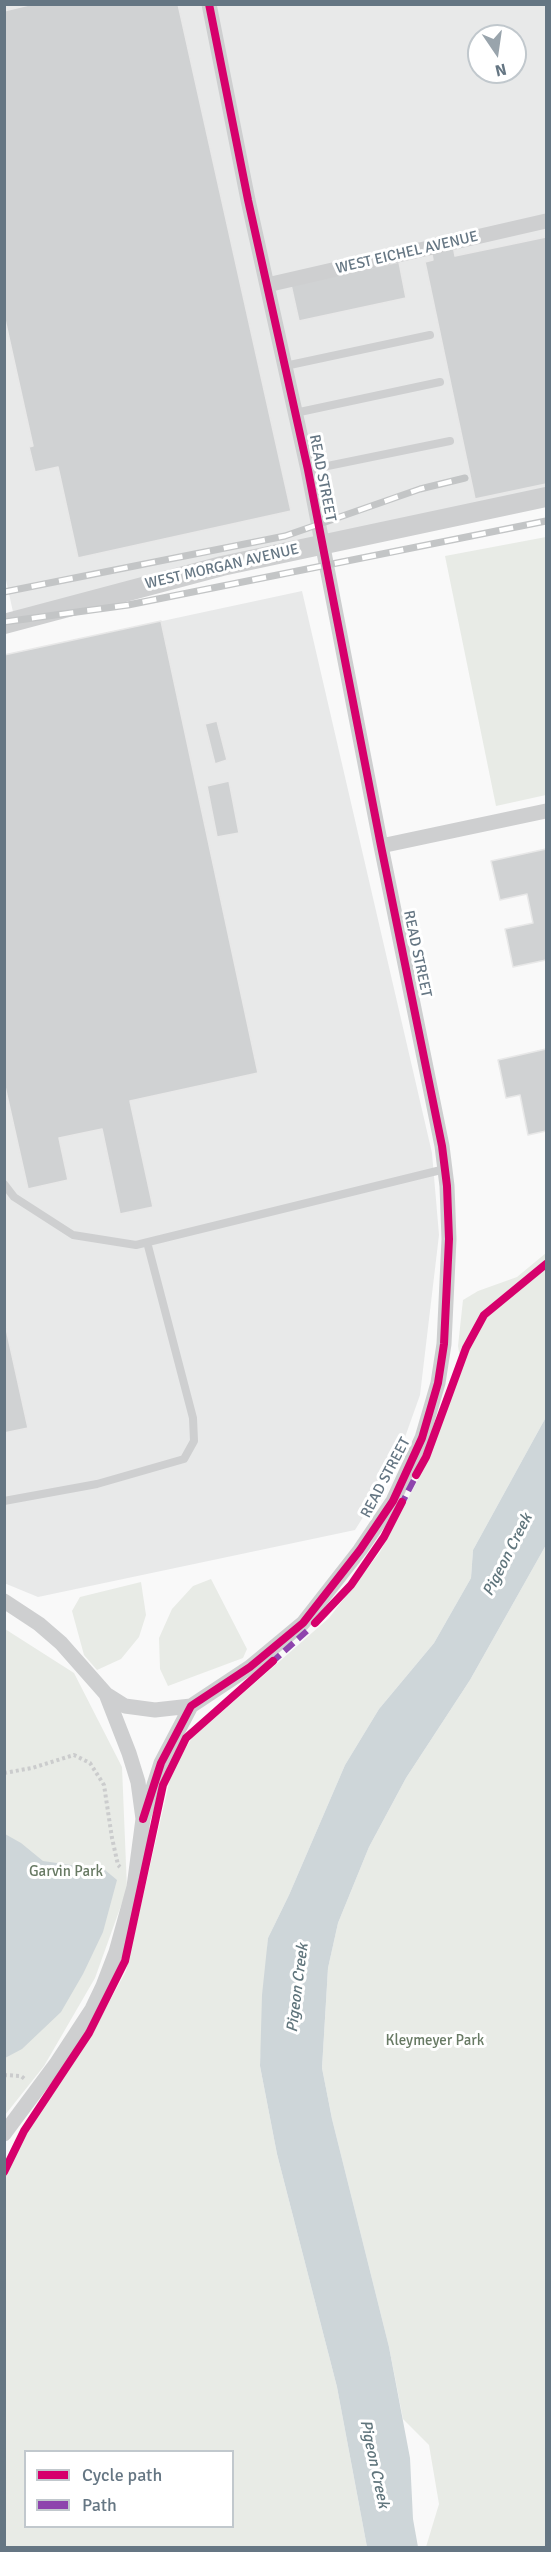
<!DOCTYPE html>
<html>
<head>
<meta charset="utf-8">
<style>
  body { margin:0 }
  #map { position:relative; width:551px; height:2552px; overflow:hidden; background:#f9f9f9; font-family:Signika,sans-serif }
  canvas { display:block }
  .frame { position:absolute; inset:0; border:6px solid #657683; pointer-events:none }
  .legend { position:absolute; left:24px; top:2450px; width:210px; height:78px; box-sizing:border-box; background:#fff; border:2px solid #c1c8cd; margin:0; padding:8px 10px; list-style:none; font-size:18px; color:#657683 }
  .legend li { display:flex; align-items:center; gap:12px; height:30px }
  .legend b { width:30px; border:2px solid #c1c8cd }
  .north { position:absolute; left:467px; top:24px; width:60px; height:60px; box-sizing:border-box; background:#fff; border:2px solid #c1c8cd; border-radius:50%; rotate:167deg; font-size:16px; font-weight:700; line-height:24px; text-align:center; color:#657683 }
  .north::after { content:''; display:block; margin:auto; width:21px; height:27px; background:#99a4ac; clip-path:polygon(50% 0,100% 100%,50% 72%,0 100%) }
</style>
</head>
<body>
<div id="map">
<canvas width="551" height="2552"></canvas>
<div class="frame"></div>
<ul class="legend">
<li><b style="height:8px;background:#d6006c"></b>Cycle path</li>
<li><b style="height:8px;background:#8e44ad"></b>Path</li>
</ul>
<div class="north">N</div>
</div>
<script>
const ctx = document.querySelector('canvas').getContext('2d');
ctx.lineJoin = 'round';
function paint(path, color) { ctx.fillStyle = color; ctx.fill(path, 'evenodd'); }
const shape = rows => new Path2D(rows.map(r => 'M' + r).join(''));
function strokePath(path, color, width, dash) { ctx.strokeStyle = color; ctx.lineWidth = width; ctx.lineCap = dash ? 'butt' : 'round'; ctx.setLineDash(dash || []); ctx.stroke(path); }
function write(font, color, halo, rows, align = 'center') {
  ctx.font = font + ' Signika,sans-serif'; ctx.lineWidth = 6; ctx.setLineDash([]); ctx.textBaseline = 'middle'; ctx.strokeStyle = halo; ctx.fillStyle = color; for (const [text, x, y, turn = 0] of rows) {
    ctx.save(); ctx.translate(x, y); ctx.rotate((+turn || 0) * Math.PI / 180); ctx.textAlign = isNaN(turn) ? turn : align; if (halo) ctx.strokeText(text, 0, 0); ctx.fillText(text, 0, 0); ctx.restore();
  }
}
paint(shape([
  [4,5,546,5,546,496,15,621,4,571],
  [479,36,515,36,515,72,479,72],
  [302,591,432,1153,439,1235,420,1395,394,1468,355,1530,38,1597,4,1583,4,655]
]), '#e8e9e9');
paint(shape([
  [546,537,546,795,496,806,445,556],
  [546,1253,546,1417,473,1550,471,1578,434,1643,379,1709,345,1765,289,1895,268,1938,260,2066,277,2154,337,2387,367,2547,5,2547,4,2177,34,2117,99,2021,126,1971,172,1770,192,1738,329,1618,380,1552,426,1464,462,1370,458,1346,463,1300,478,1291,517,1277],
  [26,2452,232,2452,232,2526,26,2526],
  [546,1545,546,2547,426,2547,439,2504,429,2445,403,2419,389,2347,332,2119,322,2068,328,1968,338,1923,369,1847,406,1778,470,1680],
  [211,1579,247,1649,243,1658,168,1686,160,1669,159,1638,172,1609,193,1586],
  [141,1582,146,1615,139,1637,121,1659,97,1670,84,1655,72,1611,80,1597],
  [5,1629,74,1673,122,1767,127,1889,95,1978,44,2066,5,2115]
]), '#e8ebe6');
paint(shape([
  [546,1417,546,1545,470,1680,406,1778,369,1847,338,1923,328,1968,322,2068,332,2119,389,2347,410,2458,413,2519,418,2547,367,2547,337,2387,277,2154,260,2066,262,1995,268,1938,289,1895,345,1765,379,1709,434,1643,471,1578,473,1550],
  [5,1834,21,1843,43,1861,105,1870,117,1880,103,1932,83,1974,61,2012,22,2049,5,2058]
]), '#ced6d9');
const building = shape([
  [33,4,178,4,291,511,78,558,58,467,35,472,29,447,33,446,4,315,4,11,33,4],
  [546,237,546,484,475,499,425,262,433,260,431,250,453,245,455,256,546,237],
  [399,262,406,298,299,321,291,285,399,262],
  [161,621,258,1073,130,1101,153,1207,120,1214,102,1129,59,1138,68,1180,28,1189,4,1082,4,655,161,621],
  [217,721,227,760,215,764,205,724,217,721],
  [229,781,239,833,217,837,207,786,229,781],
  [546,849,546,960,513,967,505,929,533,923,527,894,500,900,491,861,546,849],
  [546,1049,546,1131,528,1135,520,1095,506,1098,498,1060,546,1049],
  [4,1319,28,1428,4,1433,4,1319]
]);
paint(building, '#d0d2d3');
strokePath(building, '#e8e8e8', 1.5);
strokePath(shape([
  [4,1773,32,1768,74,1755,90,1763,104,1785,112,1838,118,1865,120,1867],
  [4,2075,21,2076,26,2080]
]), '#cbcccd', 4, [3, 3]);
strokePath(shape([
  [285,366,430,335],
  [295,413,440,382],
  [308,470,450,441],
  [4,1184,14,1197,73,1235,136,1245,445,1169],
  [4,1501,97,1484,184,1459,194,1441,193,1418,147,1242]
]), '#cecfd0', 8);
strokePath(shape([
  [267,285,546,221],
  [381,846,546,811],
  [4,1601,39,1624,61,1643,106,1694,129,1753,138,1782,143,1819,134,1887,116,1952,103,1986,92,2009,56,2064,4,2134],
  [106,1694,125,1706,155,1710,191,1706],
  [143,1819,161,1763,191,1706,250,1667,303,1623,360,1550,393,1501,422,1438,438,1383,444,1344,449,1239,447,1186,442,1146,381,846,308,470,248,200,209,4]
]), '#cecfd0', 15);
strokePath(shape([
  [4,624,222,566,546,497]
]), '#cecfd0', 20);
const rail = shape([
  [4,592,285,536,420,489,465,478],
  [4,622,128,605,546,521]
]);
strokePath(rail, '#c3c5c6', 7);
strokePath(rail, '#fff', 4.5, [14]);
strokePath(shape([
  [400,1507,419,1470],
  [271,1663,307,1631]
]), '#8e44ad', 6, [12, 6]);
strokePath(shape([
  [416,1475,426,1457,466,1348,484,1315,546,1264],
  [315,1623,351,1585,384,1537,402,1502],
  [143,1819,161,1763,191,1706,250,1667,303,1623,360,1550,393,1501,422,1438,438,1383,444,1344,449,1239,447,1186,442,1146,381,846,308,470,248,200,209,4],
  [4,2172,24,2131,89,2033,125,1961,163,1785,186,1738,273,1661]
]), '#d6006c', 8);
write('15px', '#657683', '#fff', [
  ["WEST EICHEL AVENUE",407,253,-13],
  ["READ STREET",322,478,79],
  ["WEST MORGAN AVENUE",222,567,-13],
  ["READ STREET",417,954,78],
  ["READ STREET",386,1478,-62]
]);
write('15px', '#687a64', '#fff', [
  ["Garvin Park",66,1872],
  ["Kleymeyer Park",435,2041]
]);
write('italic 16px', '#60757c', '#fff', [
  ["Pigeon Creek",508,1555,-63],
  ["Pigeon Creek",298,1988,-83],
  ["Pigeon Creek",374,2464,78]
]);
</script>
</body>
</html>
